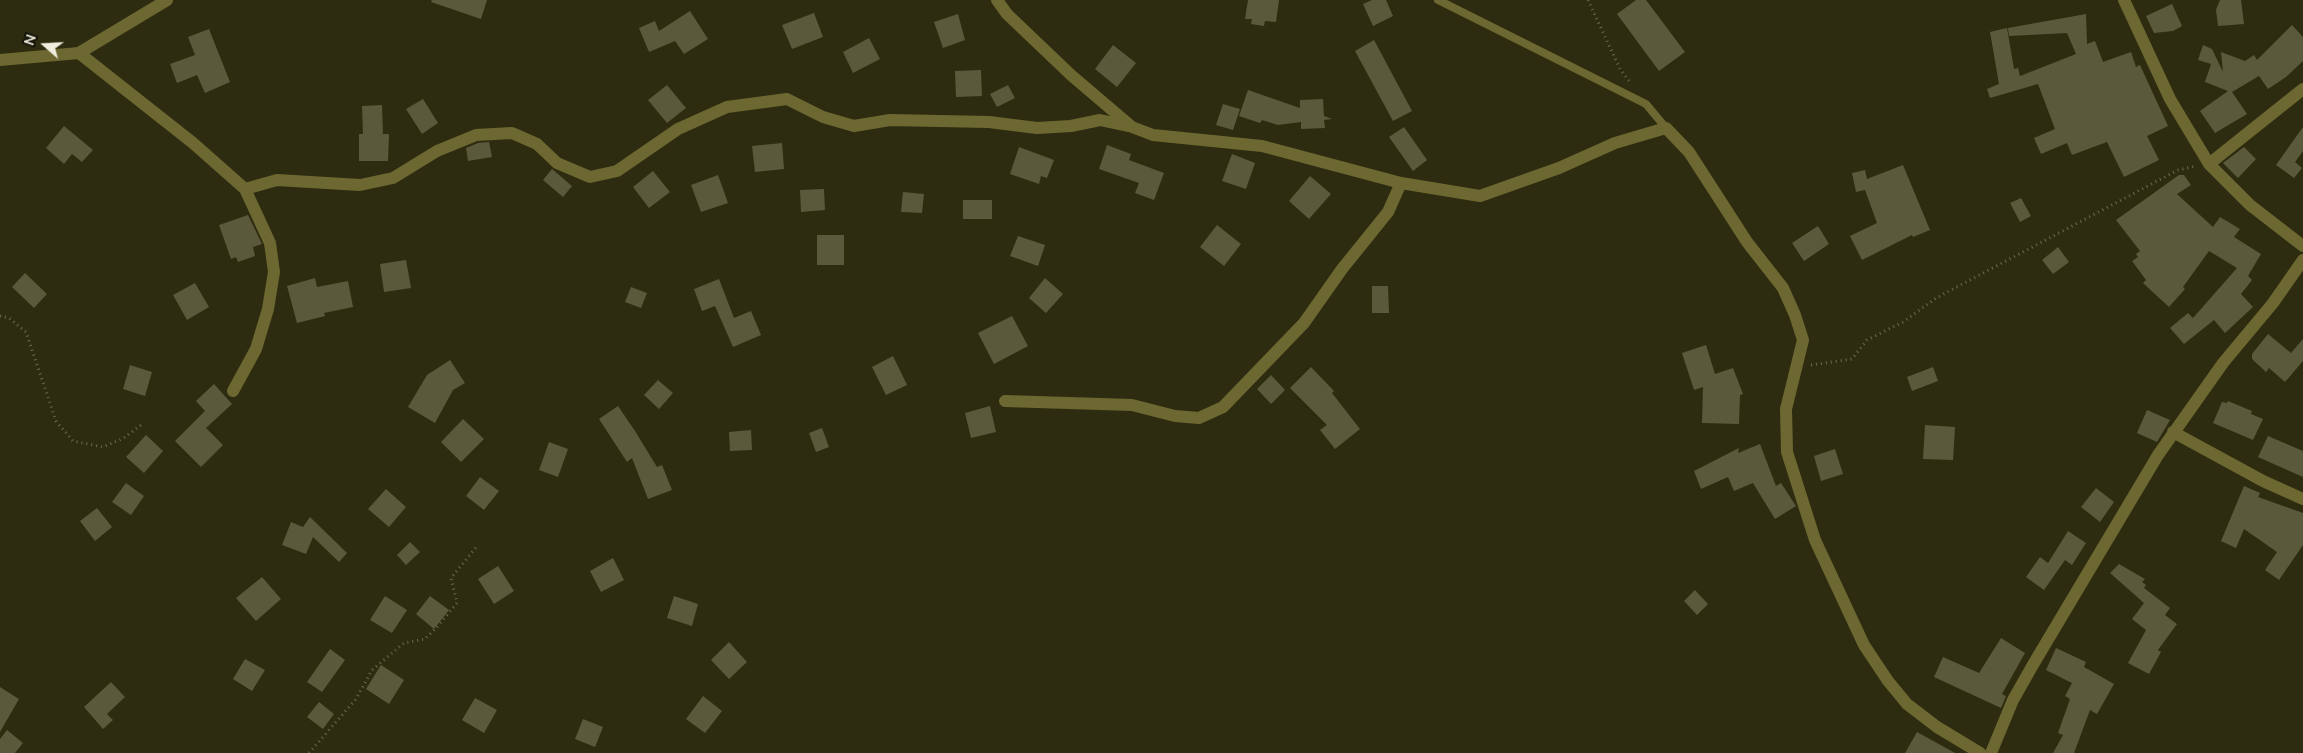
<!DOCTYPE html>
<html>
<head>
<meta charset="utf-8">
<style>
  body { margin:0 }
  #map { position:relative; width:2303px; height:753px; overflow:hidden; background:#2e2c10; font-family:"Nunito Sans",sans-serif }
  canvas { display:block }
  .north { position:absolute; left:20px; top:20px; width:50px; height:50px; -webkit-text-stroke:4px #151408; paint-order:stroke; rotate:289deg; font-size:14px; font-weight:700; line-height:20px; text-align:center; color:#efeedd }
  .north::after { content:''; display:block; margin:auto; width:18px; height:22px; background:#efeedd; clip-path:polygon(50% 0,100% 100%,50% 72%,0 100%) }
</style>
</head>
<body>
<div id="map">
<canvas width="2303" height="753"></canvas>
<div class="north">N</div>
</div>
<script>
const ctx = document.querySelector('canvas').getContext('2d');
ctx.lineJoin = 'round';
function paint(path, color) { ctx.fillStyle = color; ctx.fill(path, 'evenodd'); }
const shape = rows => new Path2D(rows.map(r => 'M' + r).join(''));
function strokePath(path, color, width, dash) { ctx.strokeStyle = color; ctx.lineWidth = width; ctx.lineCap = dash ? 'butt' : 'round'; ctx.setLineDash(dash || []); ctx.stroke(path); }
paint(shape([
  [432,0,487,0,481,19,431,2],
  [1248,0,1279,0,1276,22,1265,21,1264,26,1251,24,1252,19,1245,19],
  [1372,0,1386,0,1393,16,1373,26,1363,4],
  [1636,0,1646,0,1685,52,1659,71,1617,14],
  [2220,0,2241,0,2244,24,2218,26,2216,10],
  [2172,4,2182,26,2173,31,2154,33,2146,16],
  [690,11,708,39,684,54,675,41,649,52,639,28,655,21,659,31],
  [814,13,823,37,792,49,782,25],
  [958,14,965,40,943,48,934,22],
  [2086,14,2087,44,2095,41,2103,62,2131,52,2136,67,2140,65,2168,126,2147,136,2159,160,2124,177,2107,142,2072,155,2067,143,2041,154,2034,138,2055,129,2038,84,1990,98,1987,89,1999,84,1990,32,2007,28,2014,69,2018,68,2020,76,2076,54,2067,33,2009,36,2008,28],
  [2292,25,2303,37,2303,61,2286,77,2268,89,2259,76,2232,92,2247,114,2215,133,2200,111,2228,91,2205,82,2211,64,2198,60,2203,45,2212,49,2223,72,2221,52,2245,61,2254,55,2257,60],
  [209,29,230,82,205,93,197,75,177,83,170,64,195,55,188,37],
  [869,38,880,59,853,73,843,52],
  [1374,40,1412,111,1393,121,1355,51],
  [1113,45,1136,63,1117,87,1095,69],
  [981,70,982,96,956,97,955,71],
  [667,85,686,108,667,123,648,100],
  [1008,85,1015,98,997,107,990,94],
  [1248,90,1300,108,1300,100,1323,99,1324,116,1332,119,1324,120,1325,128,1301,129,1301,122,1278,125,1262,120,1260,123,1239,116],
  [423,99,438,123,422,134,406,109],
  [1223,104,1240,109,1233,130,1216,125],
  [382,105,383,134,389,134,388,161,359,161,359,134,363,134,362,106],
  [64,126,93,150,82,162,72,154,64,164,46,148],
  [1404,127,1427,160,1413,171,1389,137],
  [2303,127,2303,151,2295,162,2302,168,2294,178,2276,165],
  [489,142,492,157,468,161,466,148,478,143],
  [782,143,784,169,755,172,752,146],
  [1107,145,1131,154,1129,160,1164,173,1154,200,1135,193,1139,183,1099,169],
  [1019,147,1054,160,1047,178,1041,176,1039,184,1010,174],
  [2244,147,2256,159,2238,178,2223,163],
  [1232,154,1255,163,1246,189,1222,181],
  [1903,165,1930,230,1913,237,1912,235,1862,260,1850,236,1877,223,1865,190,1856,192,1852,173,1865,170,1867,179],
  [552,169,572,186,563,197,543,180],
  [653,171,670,192,649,208,633,187],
  [718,175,728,203,701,212,691,185],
  [2179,175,2184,175,2191,185,2177,194,2213,227,2220,217,2240,229,2234,237,2261,254,2248,276,2252,280,2241,294,2253,307,2225,333,2214,320,2184,344,2170,328,2188,313,2193,318,2237,268,2209,251,2183,287,2185,289,2169,307,2143,283,2146,280,2132,261,2138,257,2136,254,2140,251,2116,220],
  [1310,176,1331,194,1309,219,1289,201],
  [824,189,825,210,801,212,800,190],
  [903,192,924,194,922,213,901,212],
  [2021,198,2031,216,2020,222,2010,203],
  [963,200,992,200,992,219,963,219],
  [248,215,262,244,253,247,255,256,238,262,236,257,231,259,219,225],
  [1217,225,1241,244,1224,266,1200,247],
  [1818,226,1829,244,1804,261,1792,243],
  [817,235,844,235,844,265,817,265],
  [1018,236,1045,245,1038,266,1010,256],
  [2058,247,2069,262,2053,274,2042,260],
  [406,260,411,288,384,292,380,264],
  [25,273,47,294,34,308,12,287],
  [315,278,317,287,348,281,353,307,324,313,325,316,297,323,287,286],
  [1045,278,1063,294,1046,313,1029,298],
  [719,279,734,318,751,311,761,335,733,347,715,306,702,311,694,289],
  [195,283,209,307,187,320,173,295],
  [1372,286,1388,286,1389,313,1372,313],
  [631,287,647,293,641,308,625,302],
  [1012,316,1028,346,994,364,978,333],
  [2268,334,2291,353,2303,339,2303,361,2285,382,2269,368,2266,372,2252,359,2252,354],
  [1706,345,1715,374,1733,368,1743,394,1740,395,1739,424,1702,423,1703,387,1694,390,1682,353],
  [893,356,907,385,886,395,872,367],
  [450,360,465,383,453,390,435,423,408,407,427,375],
  [130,365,152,372,145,396,123,389],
  [1311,367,1334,391,1332,393,1360,429,1335,449,1320,430,1327,425,1290,388],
  [1933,367,1938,381,1912,391,1907,377],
  [1271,375,1285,390,1271,404,1257,389],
  [658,380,673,393,659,409,644,395],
  [214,384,232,404,206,428,223,445,201,467,175,441,205,411,196,401],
  [2228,401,2252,411,2251,414,2263,419,2253,440,2213,423,2222,402,2227,403],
  [618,406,635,431,657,467,662,465,672,490,648,499,632,458,627,462,599,419],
  [990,406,996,432,971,438,965,413],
  [2147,410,2170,420,2157,442,2137,433],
  [463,419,484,439,461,462,441,442],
  [1925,425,1955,427,1953,460,1923,459],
  [822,428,829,447,816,452,809,433],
  [751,430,752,450,730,451,729,432],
  [146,435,163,451,144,473,126,457],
  [2268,436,2303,451,2303,477,2258,457],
  [549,442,568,449,558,477,539,470],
  [1760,444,1776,486,1781,483,1796,506,1775,519,1753,483,1734,491,1728,477,1701,489,1694,471,1739,448,1738,453],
  [1835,449,1843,474,1821,481,1814,456],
  [480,477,499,491,484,510,466,496],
  [126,483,144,496,131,515,112,502],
  [2244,486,2260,493,2258,497,2303,513,2303,545,2279,580,2265,570,2277,552,2244,529,2236,548,2221,541],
  [2096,488,2114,502,2100,522,2081,507],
  [386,489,406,507,389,527,368,509],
  [97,508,112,527,95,541,80,521],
  [310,517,347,553,339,562,313,537,306,554,282,545,291,522,303,527],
  [2068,531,2086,543,2072,565,2065,560,2044,590,2026,577,2040,557,2048,563],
  [410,542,420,552,406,565,397,555],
  [613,558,624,580,601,592,590,571],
  [2119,564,2145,579,2142,582,2146,585,2144,588,2170,608,2165,615,2177,624,2158,650,2161,652,2149,674,2128,663,2146,630,2132,619,2144,603,2110,573],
  [498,566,514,591,494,604,478,579],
  [262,577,281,599,256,621,236,598],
  [1695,590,1708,604,1697,615,1684,601],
  [385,596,407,610,392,633,370,620],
  [430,596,449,610,434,629,416,614],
  [674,596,698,604,692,626,667,618],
  [2001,638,2025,653,2002,694,2006,696,2001,708,1934,677,1943,657,1979,673],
  [729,642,747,662,729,679,711,660],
  [2056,648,2086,662,2084,667,2114,684,2097,714,2090,710,2074,753,2053,753,2063,735,2058,733,2070,699,2065,696,2072,683,2046,670],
  [330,649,345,660,322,692,307,682],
  [245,659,265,670,252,691,233,679],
  [381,665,404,680,389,704,366,689],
  [111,682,125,697,107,714,113,720,103,729,84,707],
  [0,687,19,699,0,732],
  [703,696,722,711,705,733,686,719],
  [475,698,497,710,484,733,462,720],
  [319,702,334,714,323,729,307,717],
  [583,719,603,727,595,747,575,739],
  [7,730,23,743,15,753,0,753,0,739],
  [1917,732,1955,753,1905,753]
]), '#5b593c');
strokePath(shape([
  [1588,0,1620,69,1629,81],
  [0,316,9,318,26,332,56,421,73,441,103,447,124,438,141,425],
  [1811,365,1852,359,1867,340,1903,322,1936,298,2178,170,2196,166],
  [309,753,356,699,372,670,404,643,425,639,437,627,457,603,451,578,478,545]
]), '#6b6951', 3, [1, 4]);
strokePath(shape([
  [1438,0,1646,104,1666,128]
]), '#6d6831', 8);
strokePath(shape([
  [997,0,1007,14,1071,75,1132,127,1153,135,1262,146,1401,183,1480,196,1559,168,1615,143,1666,128,1689,152,1747,242,1783,288,1795,315,1803,340,1786,409,1787,452,1815,540,1864,645,1888,681,1907,704,1937,727,1980,753],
  [2124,0,2170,99,2209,164,2250,205,2303,246],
  [79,53,193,143,245,189,277,180,360,185,393,178,437,151,476,135,512,133,537,144,557,163,590,177,617,171,678,129,727,107,787,99,823,117,854,126,890,120,989,122,1037,128,1071,126,1100,120,1128,126],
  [0,60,79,53,167,0],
  [2209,164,2303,89],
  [233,391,256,349,268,309,274,272,270,243,245,189],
  [1005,401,1132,405,1175,416,1199,418,1223,407,1304,323,1342,269,1388,212,1401,183],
  [2173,432,2263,481,2303,499],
  [1991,753,2013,700,2034,663,2158,455,2223,363,2273,303,2303,260]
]), '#6d6831', 12);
</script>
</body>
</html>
